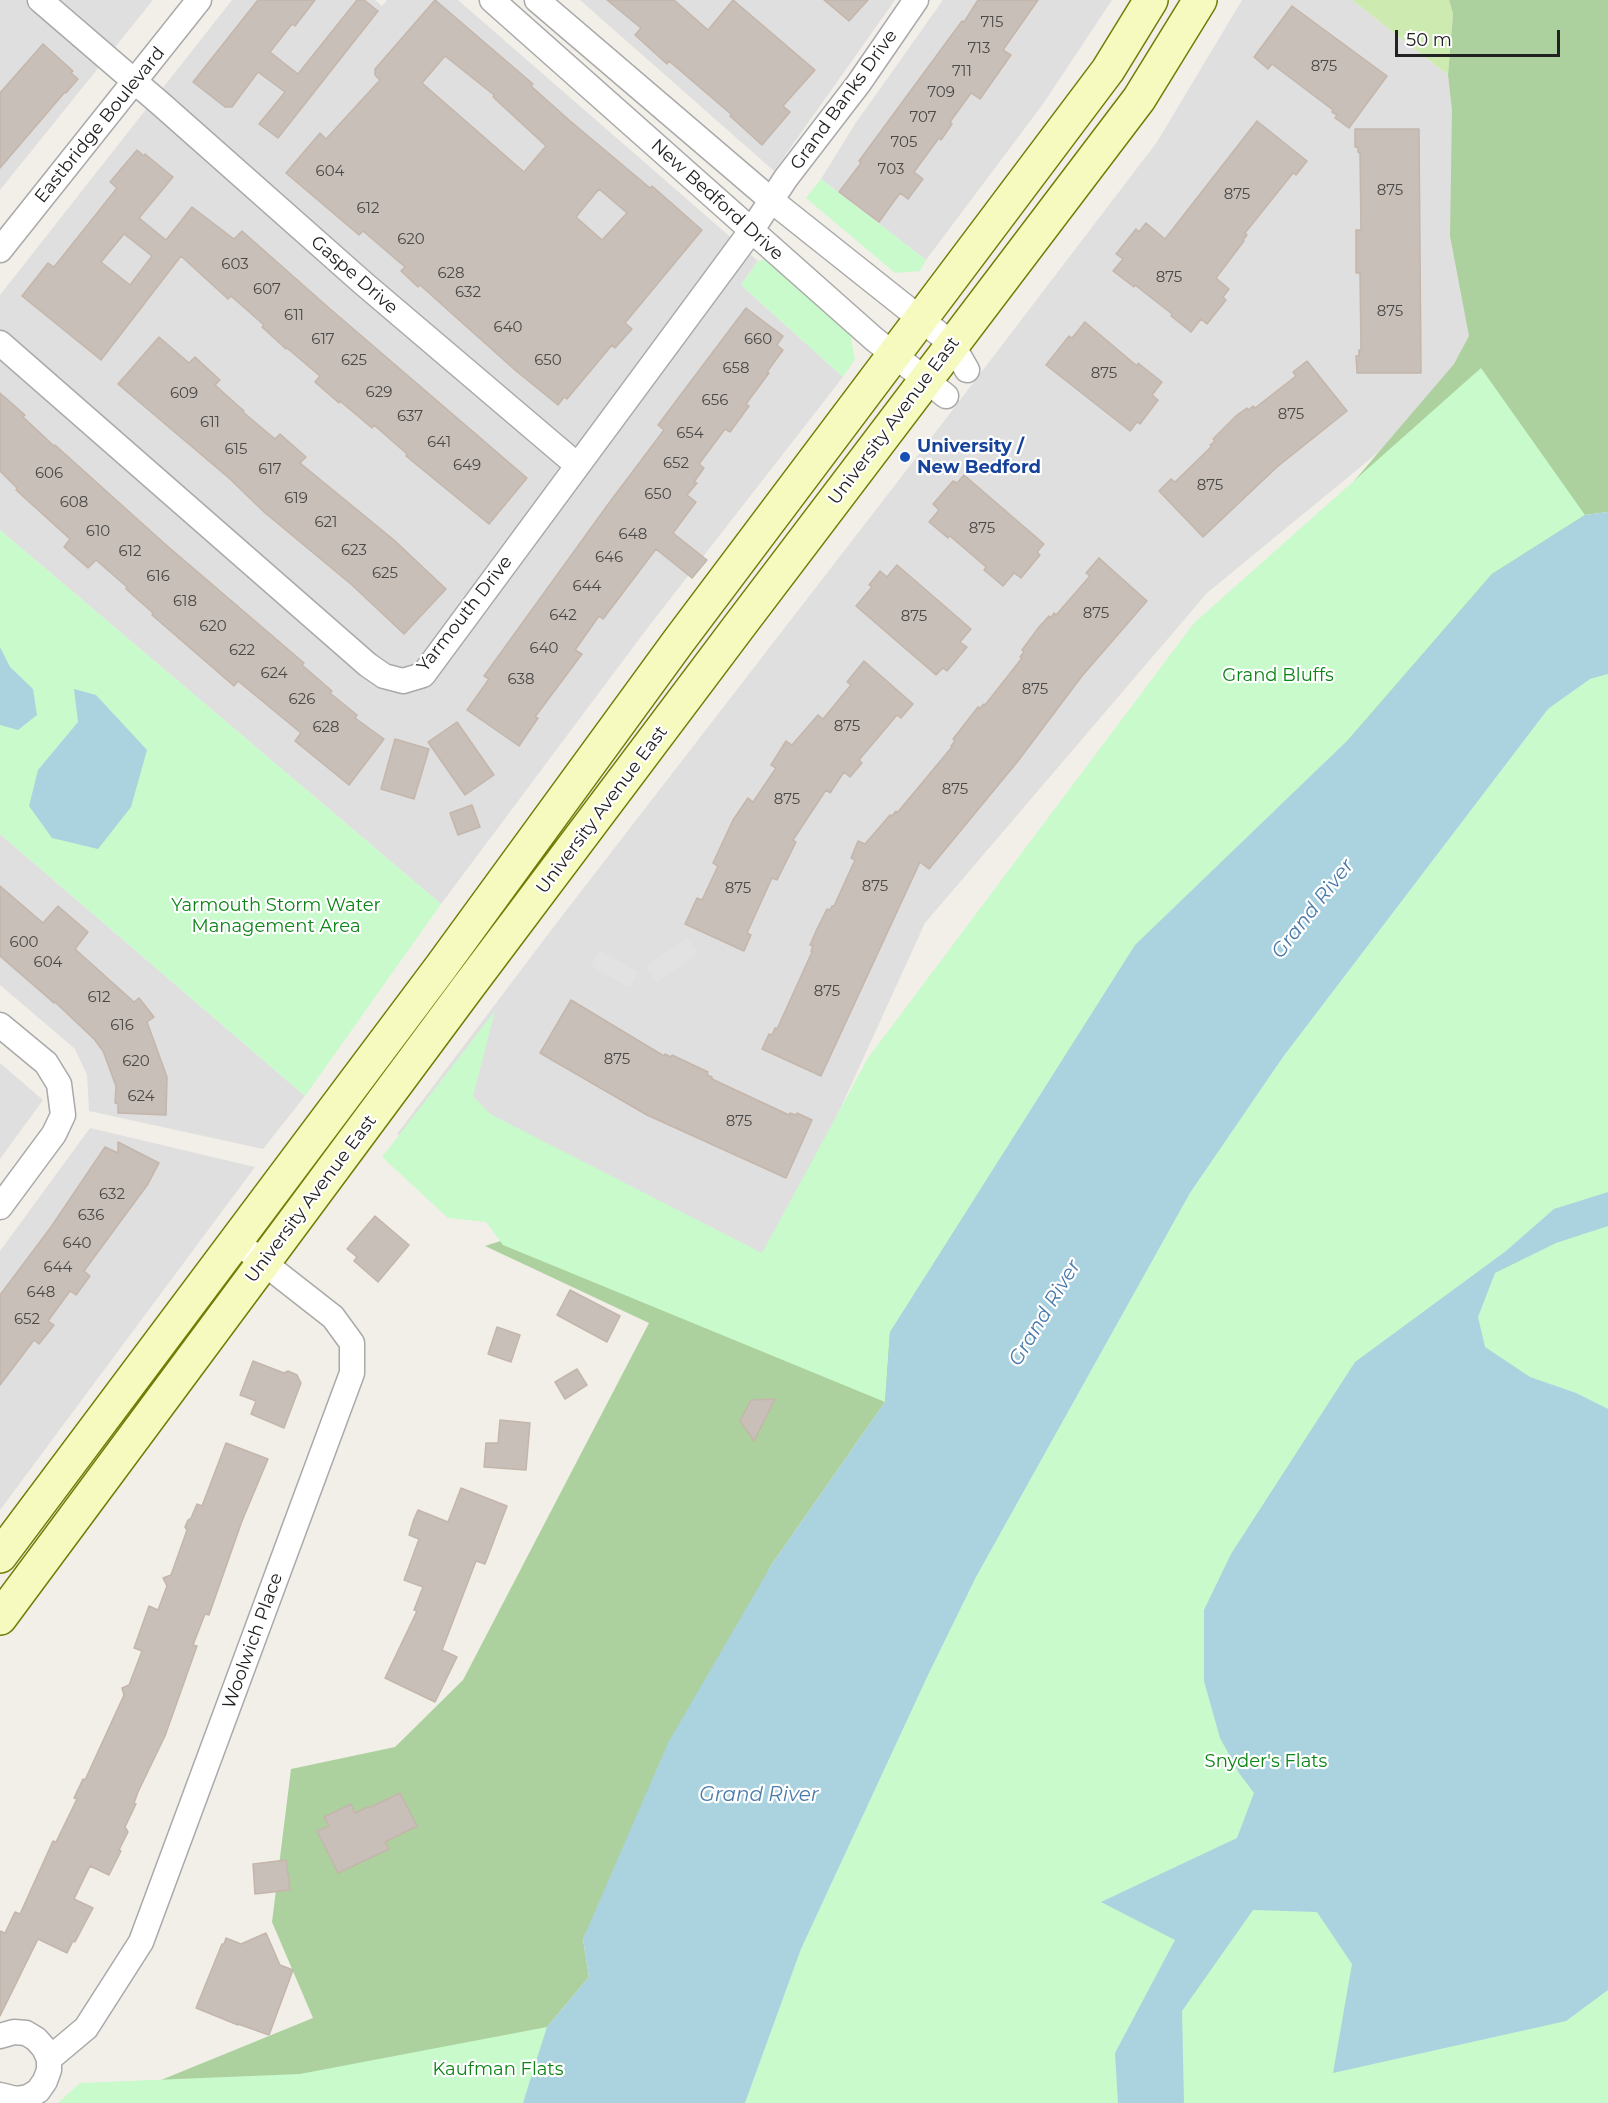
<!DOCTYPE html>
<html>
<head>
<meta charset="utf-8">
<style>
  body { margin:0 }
  #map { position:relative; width:1608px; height:2103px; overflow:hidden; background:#f2efe9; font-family:Montserrat,sans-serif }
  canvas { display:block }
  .scale { position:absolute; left:1395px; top:30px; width:165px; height:27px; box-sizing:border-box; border:3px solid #222; border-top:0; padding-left:8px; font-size:18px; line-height:21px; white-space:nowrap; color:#222; -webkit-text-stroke:4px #fff; paint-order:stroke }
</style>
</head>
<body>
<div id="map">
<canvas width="1608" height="2103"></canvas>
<div class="scale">50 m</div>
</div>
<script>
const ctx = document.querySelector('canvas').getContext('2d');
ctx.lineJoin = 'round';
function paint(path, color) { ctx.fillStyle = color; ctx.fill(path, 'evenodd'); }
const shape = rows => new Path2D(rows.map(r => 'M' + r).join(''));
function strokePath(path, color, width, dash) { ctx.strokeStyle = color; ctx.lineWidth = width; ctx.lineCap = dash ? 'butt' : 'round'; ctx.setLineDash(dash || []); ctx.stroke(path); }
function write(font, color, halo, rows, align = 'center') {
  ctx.font = font + ' Montserrat,sans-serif'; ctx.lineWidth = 4.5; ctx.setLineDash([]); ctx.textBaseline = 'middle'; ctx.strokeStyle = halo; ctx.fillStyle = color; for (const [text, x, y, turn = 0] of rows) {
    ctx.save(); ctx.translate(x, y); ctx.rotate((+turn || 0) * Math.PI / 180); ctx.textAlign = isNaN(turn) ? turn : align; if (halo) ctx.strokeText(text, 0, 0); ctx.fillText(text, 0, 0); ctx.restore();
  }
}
paint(shape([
  [0,0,153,0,0,190],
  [232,0,375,0,382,6,387,0,458,0,758,261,741,285,843,377,649,626,441,904,0,530,0,295],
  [580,0,895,0,774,171],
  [943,0,1112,0,1043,104,926,260,821,179,855,124],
  [1242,0,1352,0,1448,75,1481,368,1207,593,925,923,756,1293,397,1134,555,925,912,463,1157,142],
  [0,834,305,1096,263,1149,89,1111,87,1075,75,1049,0,985],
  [0,1063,43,1100,0,1159],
  [90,1128,255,1167,0,1510,0,1251]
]), '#e0dfdf');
paint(shape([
  [1352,0,1449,0,1453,14,1448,75]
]), '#cdebb0');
paint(shape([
  [1449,0,1608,0,1608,512,1585,515,885,1402,772,1564,583,1939,589,1977,547,2027,525,2097,158,2100,161,2080,313,2018,272,1922,291,1769,395,1747,463,1680,649,1323,485,1246,538,1229,777,1299,1055,831,1454,364,1469,336,1450,236,1452,111,1448,75,1453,14]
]), '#add19e');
paint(shape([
  [821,179,926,260,920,271,895,273,806,198],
  [771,258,848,322,855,359,843,377,741,285,758,261],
  [1481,368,1585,515,1492,574,1349,739,890,1332,885,1402,503,1245,486,1222,448,1218,382,1157,495,1011,473,1096,490,1114,762,1253,868,1058,1194,623],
  [0,530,441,904,305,1096,0,834],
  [1608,674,1608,2103,745,2103,801,1949,929,1673,976,1577,1190,1193,1283,1057,1548,709,1590,679],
  [547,2027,523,2103,58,2103,80,2083,300,2074]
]), '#c8facc');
paint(shape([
  [687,937,698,953,657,983,645,967],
  [599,950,639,972,630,988,591,966]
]), '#e2e2e2');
paint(shape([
  [1608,512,1608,674,1590,679,1548,709,1283,1057,1190,1193,976,1577,929,1673,801,1949,745,2103,523,2103,547,2027,589,1977,583,1939,668,1743,772,1564,885,1402,890,1332,1135,945,1349,739,1492,574,1585,515],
  [0,647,10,667,33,689,37,715,18,730,0,725],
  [74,689,96,695,147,750,131,807,98,849,52,838,29,806,38,770,78,722],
  [1608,1192,1608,1226,1556,1243,1495,1273,1478,1317,1485,1347,1530,1377,1576,1393,1608,1409,1608,1990,1566,2021,1333,2073,1352,1964,1317,1912,1253,1910,1182,2011,1184,2103,1118,2103,1115,2053,1175,1940,1101,1902,1237,1838,1254,1793,1239,1773,1220,1738,1204,1681,1204,1610,1231,1554,1355,1362,1506,1251,1554,1209]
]), '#aad3df');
const building = shape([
  [258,0,315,0,295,26,292,24,270,52,298,74,357,0,364,0,378,11,278,138,259,124,285,92,258,72,232,107,225,107,193,82,258,0],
  [435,0,533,84,531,86,569,120,650,188,652,186,702,230,625,323,632,329,615,348,612,345,567,399,564,397,558,405,515,370,420,285,418,287,401,271,405,267,363,231,359,235,286,173,320,133,326,139,380,80,375,75,375,69,435,0],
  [445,56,494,95,493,97,546,146,524,172,422,83,445,56],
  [599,189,627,213,602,240,576,217,599,189],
  [607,0,674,0,708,30,733,0,815,70,783,106,790,112,762,145,730,116,732,115,669,61,667,64,635,35,641,28,607,0],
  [824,0,868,0,849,21,824,0],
  [978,0,1038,0,1003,50,1011,55,980,99,971,93,950,122,952,124,941,140,939,138,914,172,923,179,908,199,900,193,879,222,839,192,861,163,859,161,962,21,964,22,978,0],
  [1292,6,1387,76,1349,128,1335,118,1337,115,1332,112,1333,110,1272,64,1268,69,1254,57,1292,6],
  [43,44,73,71,71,73,78,79,66,93,65,92,0,168,0,93,43,44],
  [1257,121,1307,161,1296,175,1293,173,1245,233,1247,235,1243,240,1244,241,1216,278,1229,289,1223,297,1226,300,1207,324,1201,319,1191,332,1171,316,1172,314,1135,285,1134,287,1113,271,1123,259,1116,254,1136,229,1139,232,1146,223,1165,239,1257,121],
  [1355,129,1419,129,1421,373,1357,373,1356,356,1359,356,1359,350,1361,350,1360,273,1356,273,1356,230,1361,230,1360,153,1358,152,1358,147,1355,147,1355,129],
  [137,150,144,156,145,154,173,177,139,218,166,240,192,207,234,239,242,231,329,308,527,478,489,524,406,456,407,454,374,425,372,428,340,401,339,403,315,382,320,376,287,348,286,349,262,327,264,325,231,296,228,299,181,256,101,360,22,296,48,263,54,267,117,188,110,182,137,150],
  [124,234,152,256,130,285,101,262,124,234],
  [746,308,783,336,777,345,783,350,767,372,769,373,746,404,749,406,730,432,725,429,699,464,704,468,694,482,697,483,687,495,696,502,673,533,707,560,692,578,656,549,603,619,599,616,575,650,582,654,535,717,538,718,519,746,467,710,489,679,484,676,609,503,664,430,658,425,746,308],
  [1085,322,1137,366,1138,363,1162,382,1152,395,1158,400,1140,424,1137,422,1130,431,1046,365,1069,336,1072,338,1085,322],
  [159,337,189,363,195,357,220,380,215,385,244,411,243,412,275,439,280,434,306,457,300,463,394,540,446,589,404,634,352,585,264,512,230,479,118,384,159,337],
  [1307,361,1347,411,1277,467,1203,537,1159,491,1171,479,1175,482,1212,446,1210,445,1215,441,1213,439,1237,415,1247,408,1249,410,1253,406,1255,408,1296,376,1293,372,1307,361],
  [0,393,25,415,23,417,54,446,55,445,165,544,304,663,302,665,332,691,330,693,357,715,355,718,384,739,349,785,295,741,301,733,238,681,234,686,152,615,153,613,126,589,127,587,96,560,88,568,64,547,70,539,16,490,17,488,0,471,0,393],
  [964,475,1044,544,1037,552,1040,555,1021,578,1014,573,1003,586,984,570,986,567,950,536,948,538,929,522,939,510,933,504,953,481,957,483,964,475],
  [1099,558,1147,601,1082,676,1018,761,929,869,920,862,821,1076,762,1049,769,1034,772,1035,775,1028,777,1029,812,952,811,951,813,946,810,945,817,929,827,909,830,910,832,906,834,906,855,860,851,858,858,841,865,844,890,815,892,816,896,811,897,813,952,747,951,746,955,741,953,739,978,707,980,708,984,704,985,705,1022,658,1020,657,1024,652,1022,650,1039,627,1049,616,1051,618,1054,613,1056,615,1090,576,1086,573,1099,558],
  [897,565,971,629,960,642,967,647,947,671,943,668,936,675,856,606,872,587,869,585,880,571,887,577,897,565],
  [864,661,913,704,901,718,897,715,859,760,862,763,850,777,844,772,830,793,826,790,793,840,796,842,777,880,772,878,747,933,751,935,744,951,685,924,697,898,702,900,718,866,713,863,733,820,748,798,753,802,776,768,771,765,786,741,792,745,818,715,823,719,851,685,847,682,864,661],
  [457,722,494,775,465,795,428,742,457,722],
  [395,739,429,749,414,799,381,789,395,739],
  [472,805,480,827,458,835,450,813,472,805],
  [0,886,43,923,58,906,88,932,75,949,134,1002,139,998,154,1017,147,1022,167,1077,166,1115,118,1113,118,1104,115,1103,116,1086,103,1051,94,1039,55,1002,54,1003,0,956,0,886],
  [571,1000,664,1056,665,1054,671,1057,672,1055,708,1072,707,1075,712,1077,712,1079,789,1115,790,1113,796,1115,797,1113,812,1120,786,1178,647,1115,540,1053,571,1000],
  [118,1142,159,1163,148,1184,84,1271,90,1276,76,1295,70,1291,48,1321,54,1325,39,1344,34,1340,0,1385,0,1295,51,1227,105,1147,118,1153,118,1142],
  [375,1216,409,1245,378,1282,354,1261,357,1257,347,1249,375,1216],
  [570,1290,620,1316,607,1342,557,1315,570,1290],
  [497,1327,520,1335,511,1362,488,1354,497,1327],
  [253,1361,284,1373,288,1371,297,1375,301,1383,284,1428,251,1414,256,1401,240,1395,253,1361],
  [577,1369,587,1385,565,1399,555,1382,577,1369],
  [775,1399,754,1441,740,1421,751,1400,775,1399],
  [500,1420,530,1423,526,1470,484,1467,486,1443,498,1443,500,1420],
  [226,1443,268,1459,242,1521,209,1615,205,1614,193,1645,197,1646,165,1736,138,1792,134,1803,136,1804,125,1827,128,1832,119,1850,121,1851,109,1875,90,1866,74,1899,93,1908,75,1942,73,1941,67,1953,38,1939,0,2016,0,1931,5,1933,15,1912,20,1914,53,1841,56,1842,77,1799,74,1798,83,1779,85,1780,124,1695,122,1688,129,1685,142,1651,134,1648,149,1606,158,1610,167,1586,163,1578,171,1575,187,1530,185,1527,188,1520,191,1518,197,1504,202,1506,226,1443],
  [461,1488,507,1506,485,1564,476,1561,442,1650,457,1657,435,1702,385,1678,417,1611,414,1610,423,1587,404,1580,419,1539,409,1535,414,1519,418,1510,448,1522,461,1488],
  [400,1793,417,1826,385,1842,389,1849,338,1873,317,1831,329,1826,324,1817,351,1804,355,1813,368,1807,369,1808,400,1793],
  [286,1860,290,1890,255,1894,253,1864,286,1860],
  [266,1933,280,1965,293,1970,269,2035,238,2024,238,2025,196,2008,222,1944,224,1944,226,1938,241,1944,266,1933]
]);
paint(building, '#c7bfb8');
strokePath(building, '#c4b6ab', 1.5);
const street = shape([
  [40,0,162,105,363,283,577,465],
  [492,0,874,339,946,396],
  [537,0,771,200,952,344,967,370],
  [0,250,199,0],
  [0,343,368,665,384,676,403,681,423,675,751,231,786,178,859,83,916,0],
  [0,1025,46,1063,59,1084,63,1115,54,1134,0,1207],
  [0,2036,14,2032,26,2033,36,2039,44,2048,49,2059,49,2070,45,2081,38,2091,28,2097,16,2099,0,2095],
  [49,2059,86,2028,141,1942,352,1373,352,1343,333,1317,250,1252]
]);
const secondary = shape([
  [0,1556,441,967,678,642,1108,70,1151,0],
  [0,1618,468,987,740,625,1139,99,1200,0]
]);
strokePath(street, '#a9a9a9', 27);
strokePath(secondary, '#707d05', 36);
strokePath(street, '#fff', 24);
strokePath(secondary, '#f7fabf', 33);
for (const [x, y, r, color] of [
  [905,457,6,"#1a4fb4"]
]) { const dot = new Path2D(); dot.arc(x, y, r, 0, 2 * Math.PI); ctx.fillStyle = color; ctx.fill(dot); strokePath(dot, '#fff', 2); }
write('15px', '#4b4948', null, [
  ["715",992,23],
  ["713",979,49],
  ["875",1324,67],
  ["711",962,72],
  ["709",941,93],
  ["707",923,118],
  ["705",904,143],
  ["703",891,170],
  ["604",330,172],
  ["875",1390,191],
  ["875",1237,195],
  ["612",368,209],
  ["620",411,240],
  ["603",235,265],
  ["628",451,274],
  ["875",1169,278],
  ["607",267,290],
  ["632",468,293],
  ["875",1390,312],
  ["611",294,316],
  ["640",508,328],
  ["617",323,340],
  ["660",758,340],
  ["625",354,361],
  ["650",548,361],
  ["658",736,369],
  ["875",1104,374],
  ["629",379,393],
  ["609",184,394],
  ["656",715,401],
  ["875",1291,415],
  ["637",410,417],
  ["611",210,423],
  ["654",690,434],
  ["641",439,443],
  ["615",236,450],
  ["652",676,464],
  ["649",467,466],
  ["617",270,470],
  ["606",49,474],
  ["875",1210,486],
  ["650",658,495],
  ["619",296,499],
  ["608",74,503],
  ["621",326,523],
  ["875",982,529],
  ["610",98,532],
  ["648",633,535],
  ["623",354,551],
  ["612",130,552],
  ["646",609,558],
  ["625",385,574],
  ["616",158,577],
  ["644",587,587],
  ["618",185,602],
  ["875",1096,614],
  ["642",563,616],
  ["875",914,617],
  ["620",213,627],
  ["640",544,649],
  ["622",242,651],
  ["624",274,674],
  ["638",521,680],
  ["875",1035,690],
  ["626",302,700],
  ["875",847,727],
  ["628",326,728],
  ["875",955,790],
  ["875",787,800],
  ["875",875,887],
  ["875",738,889],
  ["600",24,943],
  ["604",48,963],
  ["875",827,992],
  ["612",99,998],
  ["616",122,1026],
  ["875",617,1060],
  ["620",136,1062],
  ["624",141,1097],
  ["875",739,1122],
  ["632",112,1195],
  ["636",91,1216],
  ["640",77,1244],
  ["644",58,1268],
  ["648",41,1293],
  ["652",27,1320]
]);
write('18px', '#222', '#fff', [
  ["Grand Banks Drive",844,100,-54],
  ["Eastbridge Boulevard",100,125,-51],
  ["New Bedford Drive",717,200,42],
  ["Gaspe Drive",354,275,41],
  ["University Avenue East",894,421,-53],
  ["Yarmouth Drive",465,614,-52],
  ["University Avenue East",602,810,-53],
  ["University Avenue East",311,1199,-53],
  ["Woolwich Place",253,1641,-70]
]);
write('bold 18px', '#164399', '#fff', [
  ["University /",917,447],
  ["New Bedford",917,468]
], 'left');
write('18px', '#0c8416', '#fff', [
  ["Grand Bluffs",1278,676],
  ["Yarmouth Storm Water",276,906],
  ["Management Area",276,927],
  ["Snyder's Flats",1266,1762],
  ["Kaufman Flats",498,2070]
]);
write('italic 20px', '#4a7aab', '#fff', [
  ["Grand River",1313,909,-52],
  ["Grand River",1045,1313,-59],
  ["Grand River",759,1795]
]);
</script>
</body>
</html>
